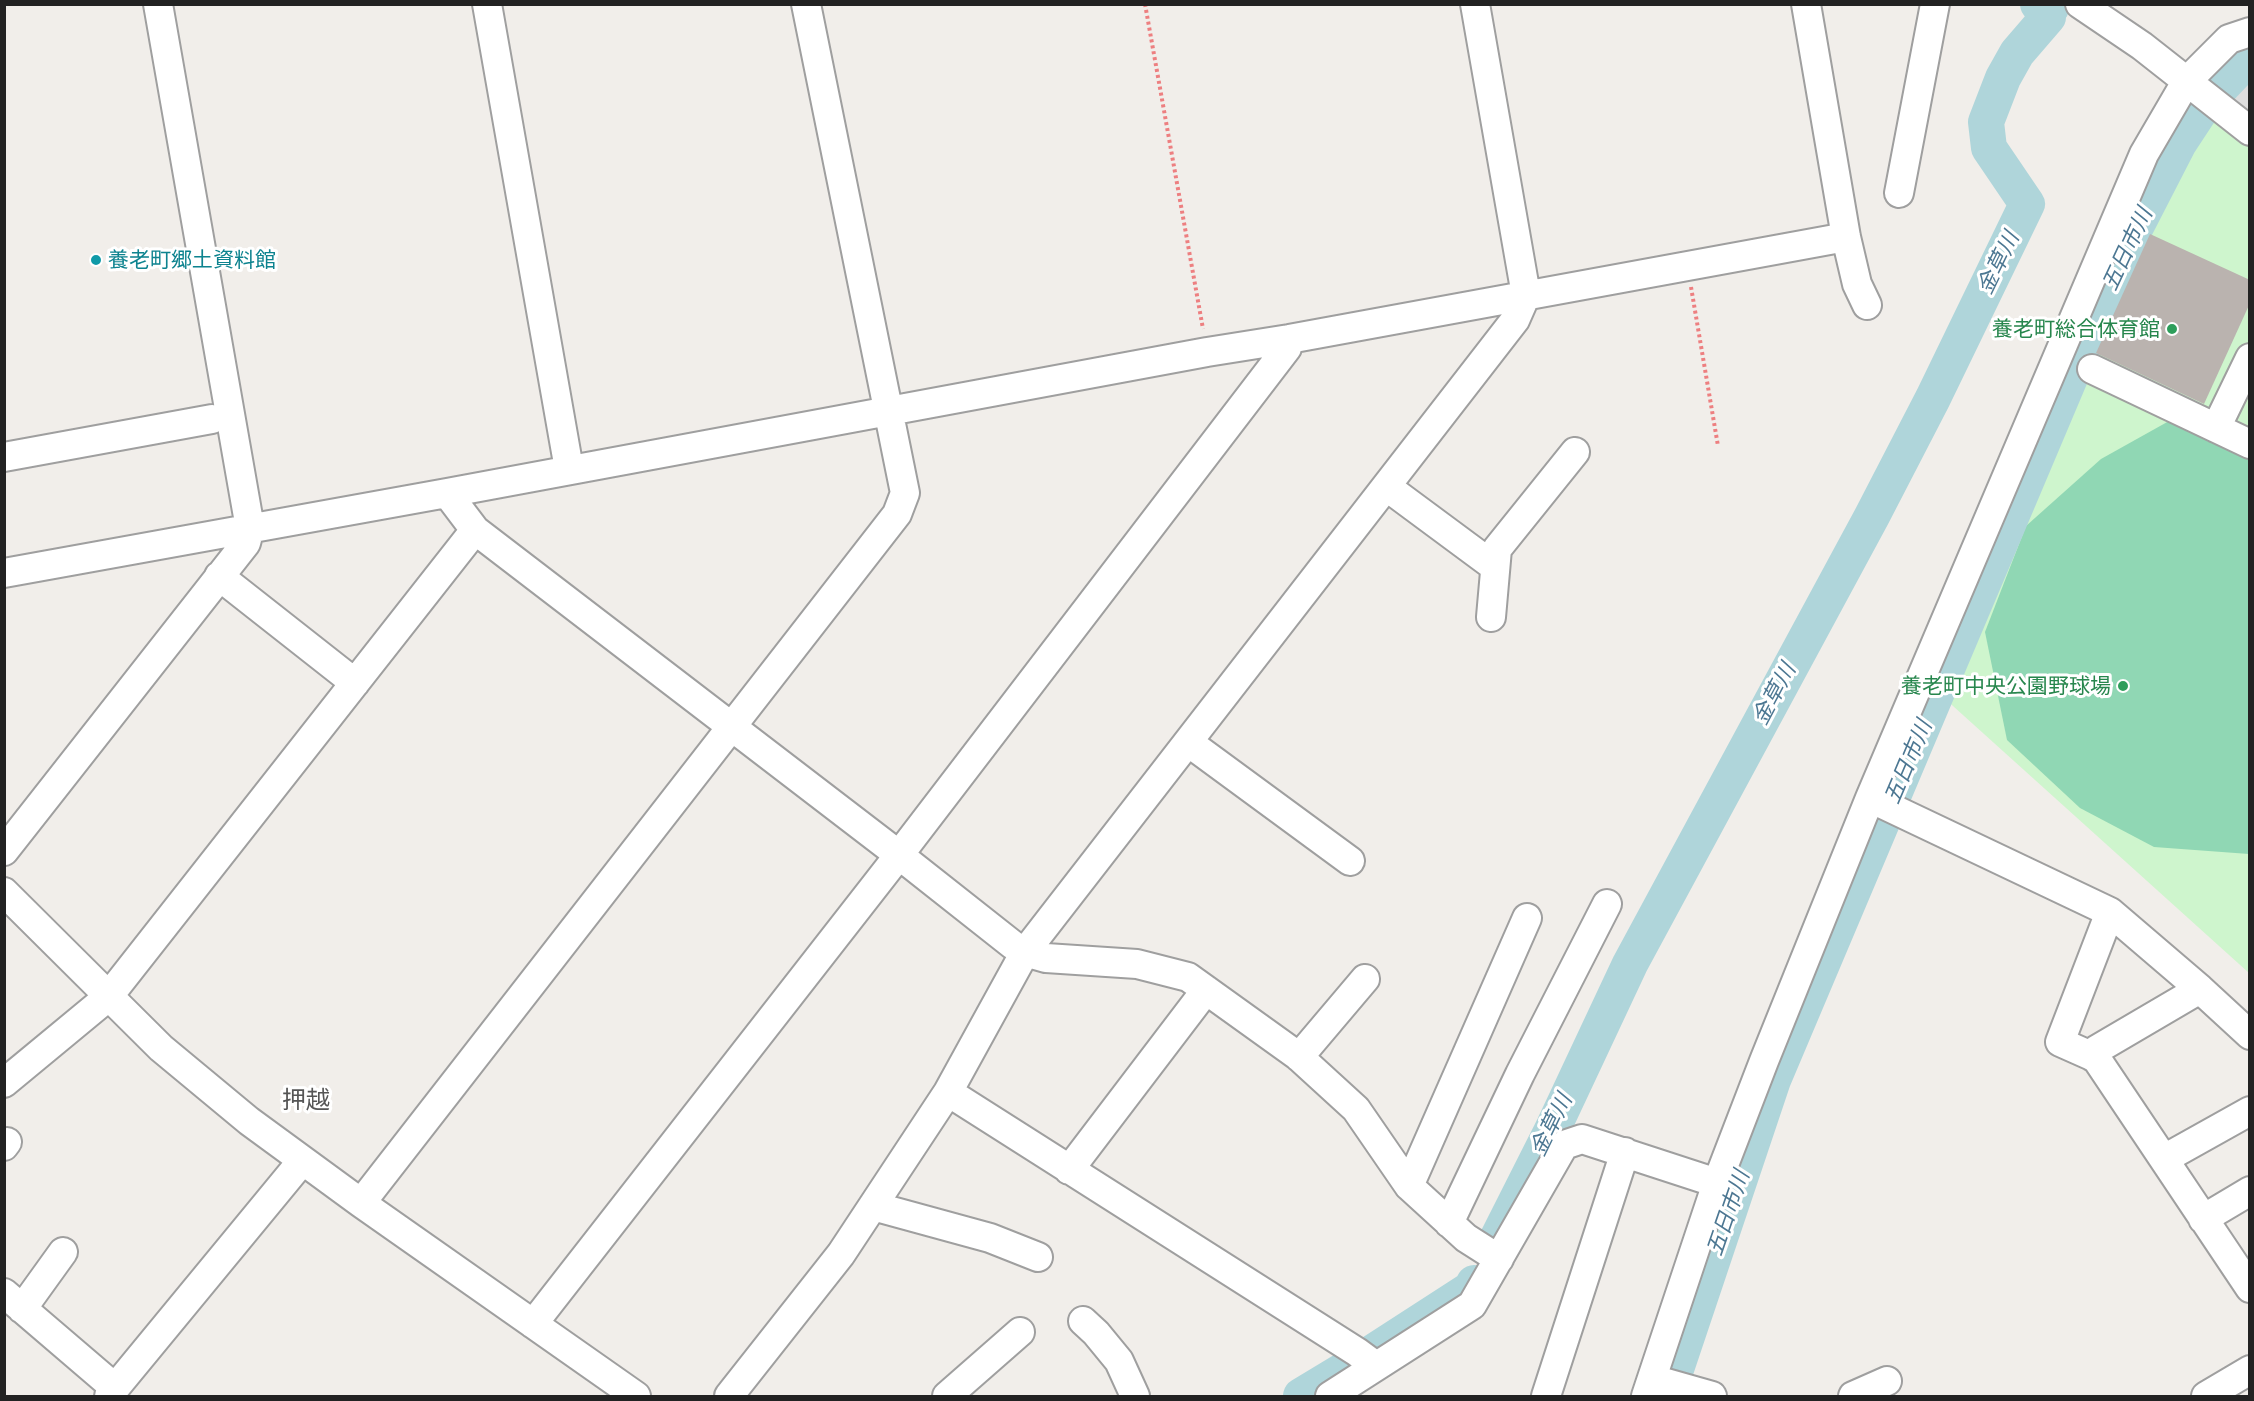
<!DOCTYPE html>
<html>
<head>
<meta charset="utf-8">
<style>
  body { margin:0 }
  #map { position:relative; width:2254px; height:1401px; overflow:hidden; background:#f1eeea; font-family:"Exo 2",sans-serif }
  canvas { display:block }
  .frame { position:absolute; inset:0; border:6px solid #222; pointer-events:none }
</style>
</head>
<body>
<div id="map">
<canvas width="2254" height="1401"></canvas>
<div class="frame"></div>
</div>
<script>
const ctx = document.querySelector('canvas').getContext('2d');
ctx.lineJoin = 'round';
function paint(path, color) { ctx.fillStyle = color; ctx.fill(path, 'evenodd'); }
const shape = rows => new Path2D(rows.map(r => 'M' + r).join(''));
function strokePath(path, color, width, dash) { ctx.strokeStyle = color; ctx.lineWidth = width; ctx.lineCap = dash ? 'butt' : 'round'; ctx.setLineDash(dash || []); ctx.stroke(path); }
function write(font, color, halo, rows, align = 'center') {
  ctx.font = font + ' "Exo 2","Noto Sans JP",sans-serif'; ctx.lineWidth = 6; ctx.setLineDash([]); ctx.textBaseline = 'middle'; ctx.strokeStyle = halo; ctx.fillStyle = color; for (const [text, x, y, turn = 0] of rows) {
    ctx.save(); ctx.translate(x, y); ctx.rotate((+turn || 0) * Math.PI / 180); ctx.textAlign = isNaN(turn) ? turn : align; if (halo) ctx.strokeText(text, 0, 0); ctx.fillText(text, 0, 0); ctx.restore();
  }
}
paint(shape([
  [2249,67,2249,973,1943,697,2146,224,2202,122]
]), '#cef5cd');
paint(shape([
  [2178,416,2249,451,2249,854,2154,847,2080,808,2007,740,1985,632,2026,526,2101,459]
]), '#90d7b4');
paint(shape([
  [2248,74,2249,74,2249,120,2227,103]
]), '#dedede');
strokePath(shape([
  [2048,17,2058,11]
]), '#afd5da', 21);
strokePath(shape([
  [1498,1237,1554,1126,1630,964,1872,516,1933,398,2027,204,1989,148,1986,122,2003,78,2017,53,2048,17,2038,4],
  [1373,1352,1472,1288,1474,1283],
  [1301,1396,1354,1364],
  [1667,1396,1773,1080,2124,250,2179,143,2204,105,2250,57]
]), '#afd5da', 36);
paint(shape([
  [2150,234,2250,280,2250,303,2204,404,2096,353]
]), '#bab3af');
const minor = shape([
  [487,4,569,469],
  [1806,4,1846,237,1857,284,1867,305],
  [2080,4,2142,46,2250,131],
  [1899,193,1935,4],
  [2092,369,2250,444],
  [2216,428,2250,358],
  [4,457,212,419],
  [1387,487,1495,567],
  [447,493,475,530,899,855,1013,945,1025,952,1046,958,1137,964,1188,977,1298,1056,1356,1109,1409,1186,1466,1238,1499,1259],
  [4,573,447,493,1207,352,1289,339,1846,237],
  [219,576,355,683],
  [1491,617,1497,549,1575,452],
  [1188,742,1350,861],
  [1870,798,2110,912,2200,989,2250,1035],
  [4,851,246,543,250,528,158,4],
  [4,892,161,1048,249,1121,361,1203,636,1396],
  [2110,912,2060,1042,2096,1058,2250,1288],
  [1299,1057,1365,979],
  [2093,1057,2096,1050,2200,989],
  [4,1083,108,997,475,530],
  [948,1092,1357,1352,1376,1366],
  [4,1146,7,1142],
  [2164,1159,2250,1111],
  [1069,1170,1206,990],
  [1409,1186,1527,918],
  [361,1203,897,514,905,493,806,4],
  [873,1206,990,1238,1038,1257],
  [2203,1219,2250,1191],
  [1449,1223,1520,1074,1607,904],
  [4,1293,115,1388,109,1396],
  [22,1309,63,1252],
  [1083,1321,1096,1333,1119,1361,1135,1396],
  [533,1324,899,855,1287,348,1289,339],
  [1652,1379,1712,1396],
  [115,1388,302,1161],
  [729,1396,841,1254,948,1092,1025,952,1515,320,1526,295,1475,4],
  [947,1396,1020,1332],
  [1330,1396,1472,1305,1564,1145,1582,1139,1717,1183],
  [1546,1396,1625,1152],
  [1646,1396,1717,1183,1764,1061,1870,798,2144,154,2186,82,2229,39,2250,32],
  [1853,1396,1887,1381],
  [2206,1396,2250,1370]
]);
strokePath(minor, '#9f9f9f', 32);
strokePath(shape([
  [1145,4,1203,329],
  [1691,287,1718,446]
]), '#ed7f80', 4, [3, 3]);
strokePath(minor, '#fff', 28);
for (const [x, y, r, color] of [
  [96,260,6,"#0f9aa8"],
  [2172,329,6,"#2e9e5b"],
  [2123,686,6,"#2e9e5b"]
]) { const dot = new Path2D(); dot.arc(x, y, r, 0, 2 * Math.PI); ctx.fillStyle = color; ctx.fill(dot); strokePath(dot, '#fff', 2); }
write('21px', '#0d838f', '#fff', [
  ["養老町郷土資料館",108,260]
], 'left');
write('21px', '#27864d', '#fff', [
  ["養老町総合体育館",2160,329],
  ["養老町中央公園野球場",2111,686]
], 'right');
write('italic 22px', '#4c7792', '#fff', [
  ["五日市川",2127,249,-65],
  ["金草川",1998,263,-64],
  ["金草川",1774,694,-62],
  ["五日市川",1908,762,-67],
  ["金草川",1551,1125,-64],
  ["五日市川",1728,1213,-71]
]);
write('24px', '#555', '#fff', [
  ["押越",306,1100]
]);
</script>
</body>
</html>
